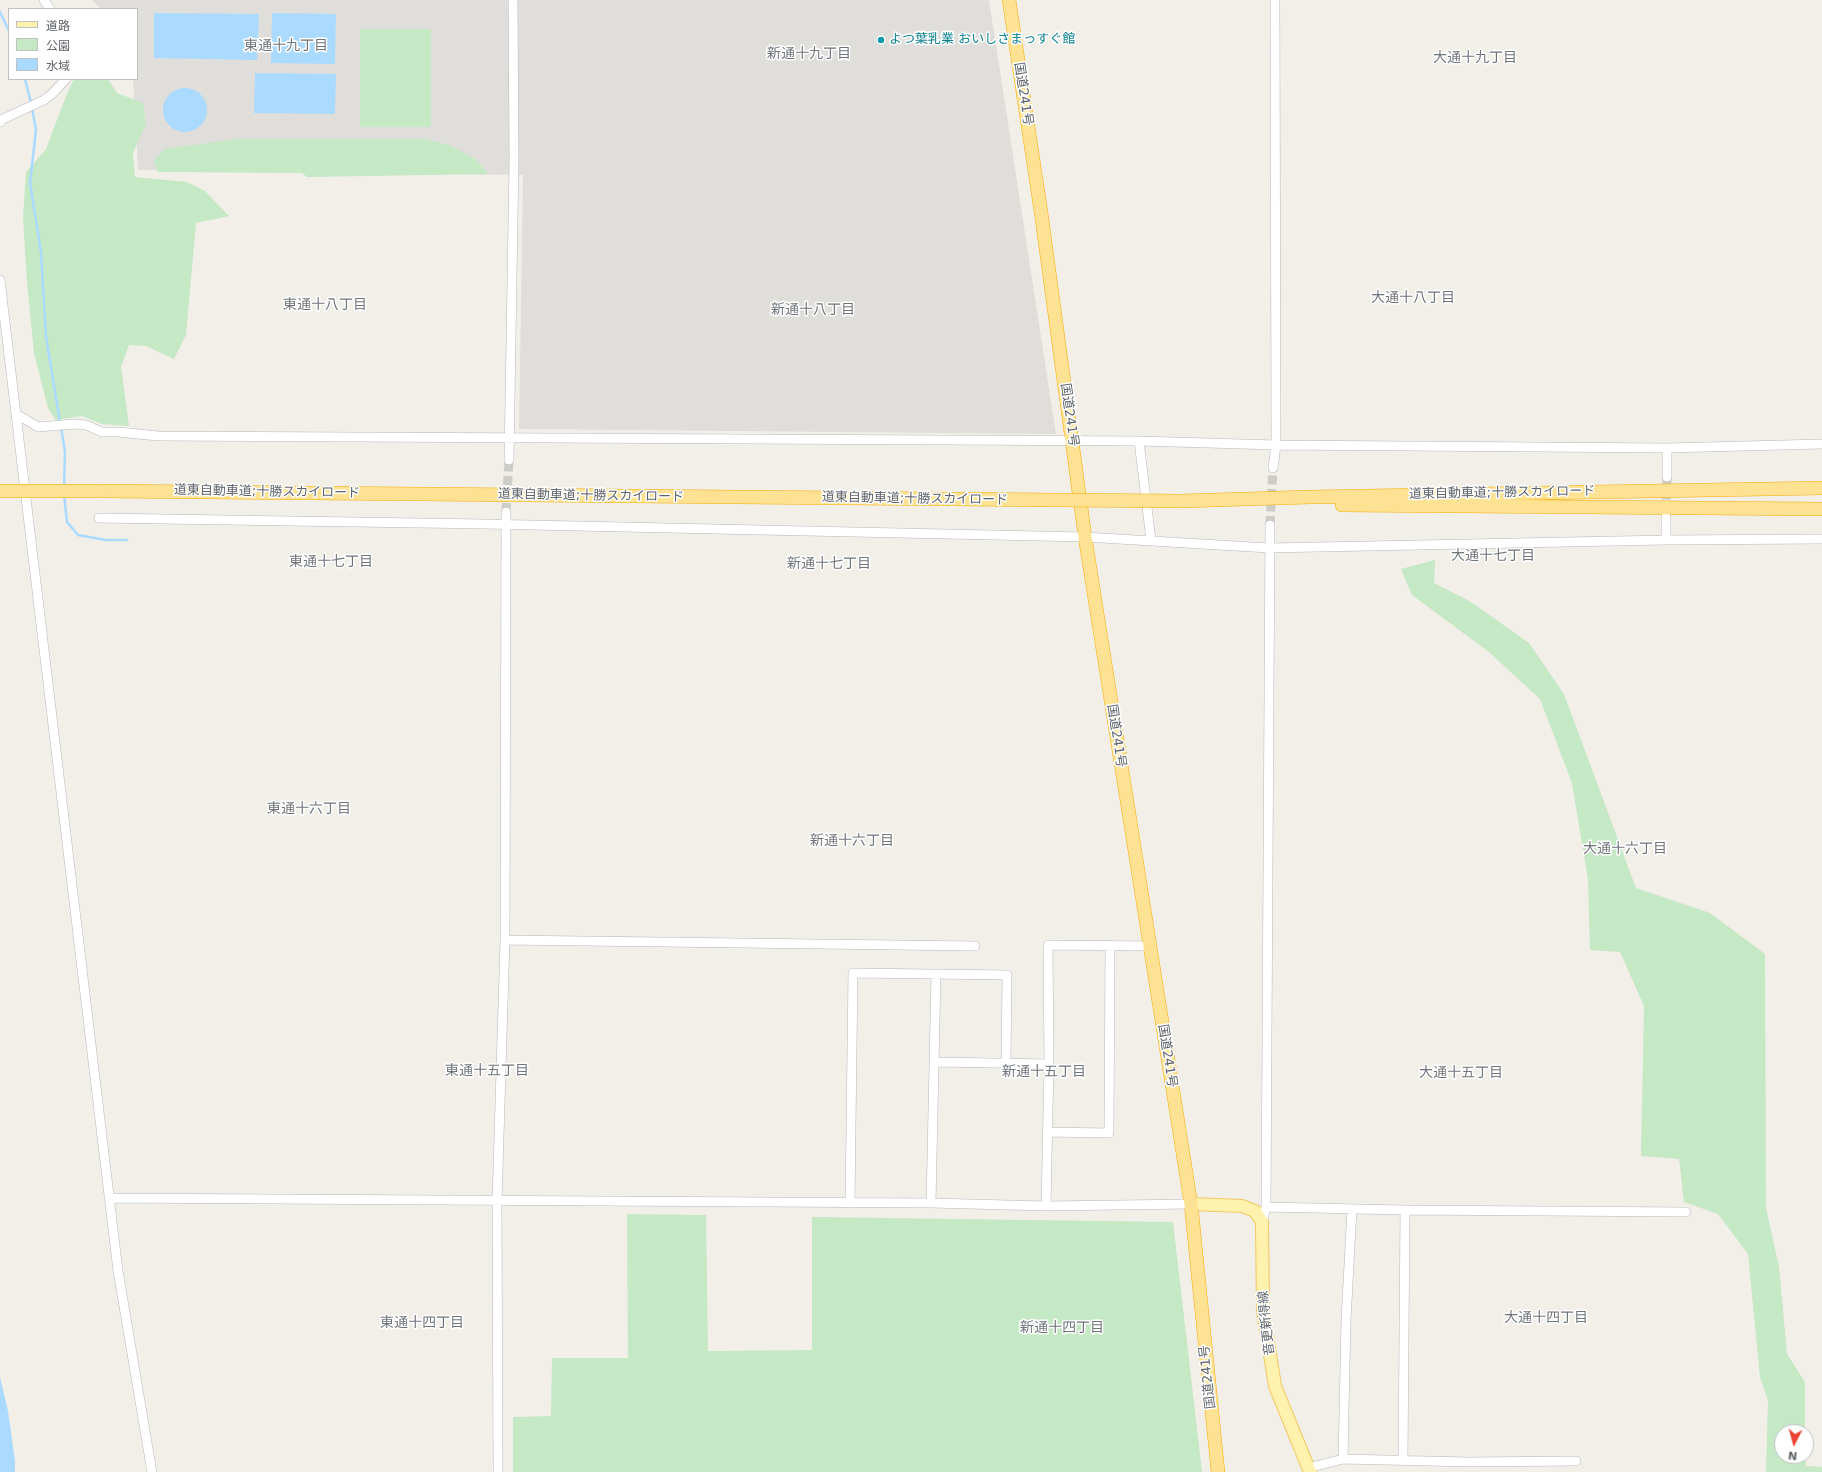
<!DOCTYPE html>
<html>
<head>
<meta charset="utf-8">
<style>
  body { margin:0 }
  #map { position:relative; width:1822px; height:1472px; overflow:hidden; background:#f1efe8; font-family:"DejaVu Sans","Noto Sans JP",sans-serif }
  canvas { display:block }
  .legend { position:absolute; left:8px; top:8px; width:130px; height:72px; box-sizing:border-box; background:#fff; border:1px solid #bfc1c3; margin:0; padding:5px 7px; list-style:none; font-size:12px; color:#5f6368 }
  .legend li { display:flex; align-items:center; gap:8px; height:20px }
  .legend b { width:20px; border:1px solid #bfc1c3 }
  .north { position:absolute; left:1774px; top:1424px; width:40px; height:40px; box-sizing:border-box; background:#fff; border:1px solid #bfc1c3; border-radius:50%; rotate:186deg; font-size:11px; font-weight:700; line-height:16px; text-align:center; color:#5f6368 }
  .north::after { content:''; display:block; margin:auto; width:14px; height:18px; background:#ea4335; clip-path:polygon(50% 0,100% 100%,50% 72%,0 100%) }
</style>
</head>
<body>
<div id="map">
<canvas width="1822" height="1472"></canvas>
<ul class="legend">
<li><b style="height:5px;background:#fff2af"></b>道路</li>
<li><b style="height:11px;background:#c5e8c5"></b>公園</li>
<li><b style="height:11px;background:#aadaff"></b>水域</li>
</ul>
<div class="north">N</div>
</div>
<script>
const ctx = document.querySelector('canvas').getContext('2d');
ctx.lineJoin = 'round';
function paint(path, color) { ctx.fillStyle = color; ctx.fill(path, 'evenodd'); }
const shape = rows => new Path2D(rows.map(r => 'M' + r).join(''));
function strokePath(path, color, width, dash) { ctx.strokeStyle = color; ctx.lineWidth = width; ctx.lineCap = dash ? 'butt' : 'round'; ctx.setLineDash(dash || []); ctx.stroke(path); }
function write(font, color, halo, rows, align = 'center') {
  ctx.font = font + ' "DejaVu Sans","Noto Sans JP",sans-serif'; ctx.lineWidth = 3; ctx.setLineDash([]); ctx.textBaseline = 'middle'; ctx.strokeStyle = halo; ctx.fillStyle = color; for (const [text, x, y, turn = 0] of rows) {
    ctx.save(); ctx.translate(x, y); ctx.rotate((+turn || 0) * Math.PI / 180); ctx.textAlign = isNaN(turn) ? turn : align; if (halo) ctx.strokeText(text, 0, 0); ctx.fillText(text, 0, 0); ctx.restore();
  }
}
paint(shape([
  [92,0,989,0,1056,434,519,429,523,175,138,170,133,79,137,79,137,9,101,9]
]), '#e0deda');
paint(shape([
  [360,29,431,29,431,127,360,127],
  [74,79,108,79,117,93,143,103,146,124,133,153,135,177,187,182,205,191,229,216,196,223,186,335,174,359,146,346,129,345,121,367,129,426,102,424,82,416,56,420,48,408,34,353,27,282,23,217,26,172,46,149,66,96],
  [237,139,424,139,449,145,477,160,488,174,307,177,302,173,158,172,154,161,164,149],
  [1435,560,1434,583,1471,602,1529,643,1564,694,1636,888,1710,913,1765,954,1766,1208,1779,1267,1787,1354,1805,1382,1805,1432,1782,1432,1782,1456,1805,1456,1806,1466,1822,1467,1822,1472,1766,1472,1768,1401,1760,1377,1748,1254,1718,1214,1684,1202,1679,1159,1641,1156,1644,1006,1620,952,1590,950,1588,879,1572,783,1540,699,1489,652,1412,595,1401,569],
  [627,1214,706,1215,708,1351,812,1350,812,1217,1173,1222,1202,1472,513,1472,513,1417,551,1416,552,1358,628,1358]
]), '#c5e8c5');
paint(shape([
  [154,13,259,14,257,60,154,58],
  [272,13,336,14,335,64,271,63],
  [255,73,336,74,335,114,254,113],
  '163 110a22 22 0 1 1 44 0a22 22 0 1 1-44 0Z',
  [0,1377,8,1411,15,1461,15,1472,0,1472]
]), '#aadaff');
strokePath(shape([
  [0,12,9,31],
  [25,79,31,103],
  [32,108,36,130,30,183,41,252,46,337,60,422],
  [61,427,65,452,64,488],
  [64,495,67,522,78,535,106,540,127,540]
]), '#aadaff', 2.5);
strokePath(shape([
  [506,512,509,460],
  [1666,513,1667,477],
  [1270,525,1273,468]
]), '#ccccc8', 9, [9, 4.5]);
const minor = shape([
  [44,0,50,9],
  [0,122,3,119,44,100,52,94,66,79],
  [0,280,118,1271,152,1472],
  [16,414,38,427,74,424,86,425,102,432,118,432,158,436,1139,441,1276,445,1667,448,1822,444],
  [1139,441,1151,540],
  [509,460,514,160,513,0],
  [1273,468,1276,445,1275,0],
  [1667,477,1667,448],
  [99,518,484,524,1085,537,1269,548,1666,540,1822,539],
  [1666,540,1666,517],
  [505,940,975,946],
  [935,1062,1049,1064],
  [1047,1132,1109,1133,1110,945],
  [109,1198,931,1203,1046,1206,1191,1204],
  [850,1203,853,973,1007,975,1006,1063],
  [931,1203,936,974],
  [1046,1206,1049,1064,1048,945,1150,946],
  [1266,1207,1405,1210,1686,1212],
  [1262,1222,1266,1207,1270,525],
  [1343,1459,1346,1320,1352,1209],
  [1403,1461,1405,1210],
  [1308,1468,1343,1459,1468,1462,1576,1461],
  [498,1472,497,1201,505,940,506,512]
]);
const major = shape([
  [1191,1204,1242,1206,1255,1211,1262,1222,1263,1310,1275,1386,1310,1472]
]);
const highway = shape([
  [1009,0,1041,212,1085,537,1191,1204,1218,1472],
  [102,491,1057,500],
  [1182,501,1310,497,1822,488],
  [1342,505,1822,509]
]);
strokePath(minor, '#b5b8bc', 10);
strokePath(major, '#f2c960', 14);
strokePath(highway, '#f9ab00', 14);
strokePath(minor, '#fff', 9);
strokePath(major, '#fff2af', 12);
strokePath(highway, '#fde293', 13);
const highwayBridge = shape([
  [0,491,102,491],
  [1057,500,1182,501]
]);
strokePath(highwayBridge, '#f9ab00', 14, []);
strokePath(highwayBridge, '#fde293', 13);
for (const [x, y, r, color] of [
  [881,40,4,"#0f9aa8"]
]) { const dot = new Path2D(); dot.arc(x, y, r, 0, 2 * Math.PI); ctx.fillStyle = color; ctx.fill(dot); strokePath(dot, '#fff', 1.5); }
write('13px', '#0d838f', '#fff', [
  ["よつ葉乳業 おいしさまっすぐ館",889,40]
], 'left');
write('13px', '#5f6368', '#fff', [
  ["国道241号",1023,94,81],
  ["国道241号",1069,415,82],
  ["道東自動車道;十勝スカイロード",267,492,1],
  ["道東自動車道;十勝スカイロード",1502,493,-1],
  ["道東自動車道;十勝スカイロード",591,496,1],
  ["道東自動車道;十勝スカイロード",915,499,1],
  ["国道241号",1116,736,81],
  ["国道241号",1167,1056,81],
  ["音更新得線",1267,1323,-96],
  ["国道241号",1208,1377,-96]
]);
write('14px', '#70757a', '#fff', [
  ["東通十九丁目",286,46],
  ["新通十九丁目",809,54],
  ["大通十九丁目",1475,58],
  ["大通十八丁目",1413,298],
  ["東通十八丁目",325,305],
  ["新通十八丁目",813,310],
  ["大通十七丁目",1493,556],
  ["東通十七丁目",331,562],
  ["新通十七丁目",829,564],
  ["東通十六丁目",309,809],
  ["新通十六丁目",852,841],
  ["大通十六丁目",1625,849],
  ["東通十五丁目",487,1071],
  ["新通十五丁目",1044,1072],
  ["大通十五丁目",1461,1073],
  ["大通十四丁目",1546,1318],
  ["東通十四丁目",422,1323],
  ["新通十四丁目",1062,1328]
]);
</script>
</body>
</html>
